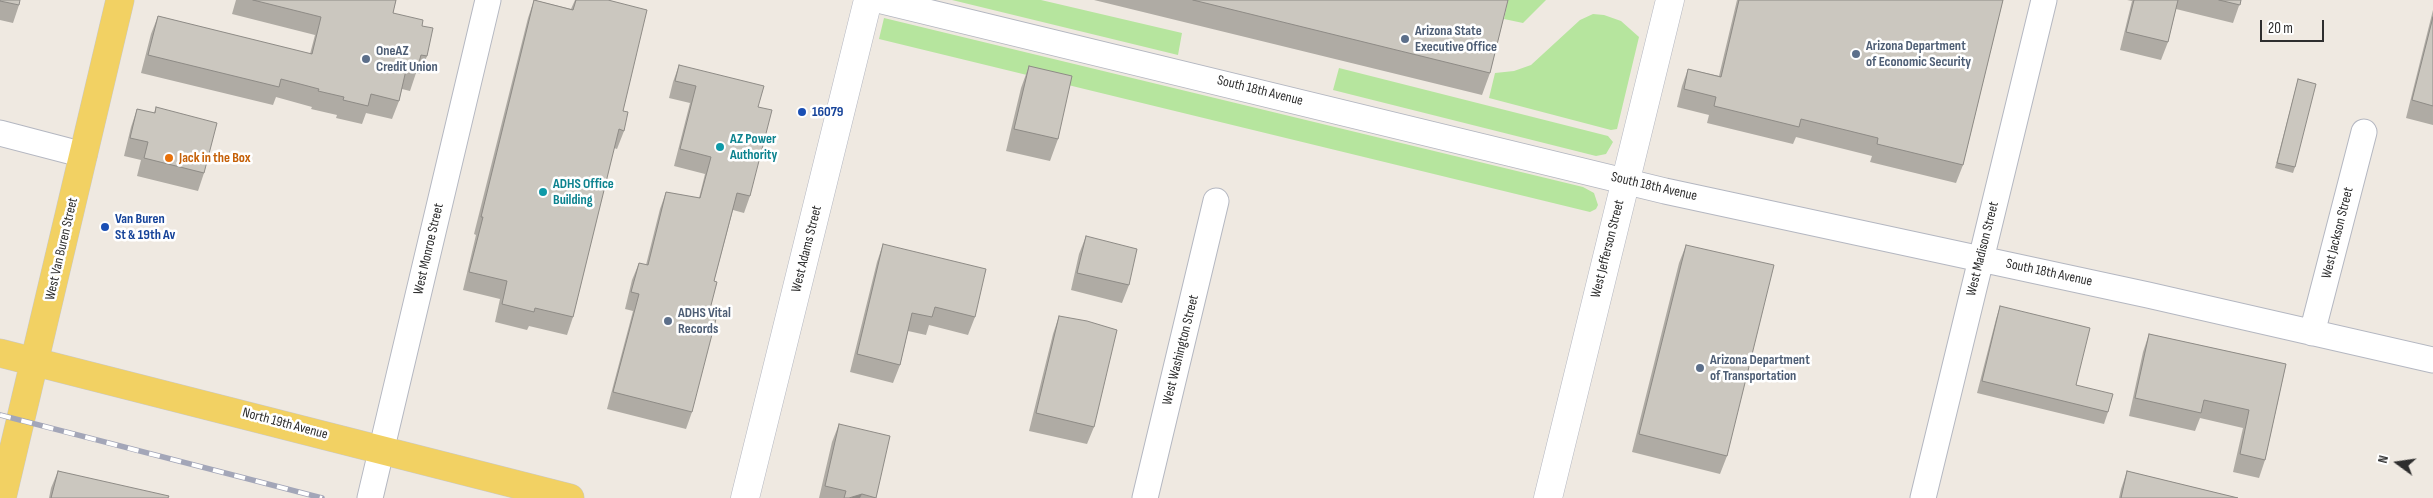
<!DOCTYPE html>
<html>
<head>
<meta charset="utf-8">
<style>
  body { margin:0 }
  #map { position:relative; width:2433px; height:498px; overflow:hidden; background:#efe9e1; font-family:"Sofia Sans Condensed",sans-serif }
  canvas { display:block }
  .north { position:absolute; left:2373px; top:438px; width:50px; height:50px; -webkit-text-stroke:4px #fff; paint-order:stroke; rotate:284deg; font-size:14px; font-weight:700; line-height:20px; text-align:center; color:#2e2e2e }
  .north::after { content:''; display:block; margin:auto; width:18px; height:22px; background:#2e2e2e; clip-path:polygon(50% 0,100% 100%,50% 72%,0 100%) }
  .scale { position:absolute; left:2260px; top:20px; width:64px; height:22px; box-sizing:border-box; border:2px solid #2e2e2e; border-top:0; padding-left:6px; font-size:15px; line-height:18px; white-space:nowrap; color:#2e2e2e; -webkit-text-stroke:4px #fff; paint-order:stroke }
</style>
</head>
<body>
<div id="map">
<canvas width="2433" height="498"></canvas>
<div class="north">N</div>
<div class="scale">20 m</div>
</div>
<script>
const ctx = document.querySelector('canvas').getContext('2d');
ctx.lineJoin = 'round';
function paint(path, color) { ctx.fillStyle = color; ctx.fill(path, 'evenodd'); }
const shape = rows => new Path2D(rows.map(r => 'M' + r).join(''));
function strokePath(path, color, width, dash) { ctx.strokeStyle = color; ctx.lineWidth = width; ctx.lineCap = dash ? 'butt' : 'round'; ctx.setLineDash(dash || []); ctx.stroke(path); }
function write(font, color, halo, rows, align = 'center') {
  ctx.font = font + ' "Sofia Sans Condensed",sans-serif'; ctx.lineWidth = 5; ctx.setLineDash([]); ctx.textBaseline = 'middle'; ctx.strokeStyle = halo; ctx.fillStyle = color; for (const [text, x, y, turn = 0] of rows) {
    ctx.save(); ctx.translate(x, y); ctx.rotate((+turn || 0) * Math.PI / 180); ctx.textAlign = isNaN(turn) ? turn : align; if (halo) ctx.strokeText(text, 0, 0); ctx.fillText(text, 0, 0); ctx.restore();
  }
}
paint(shape([
  [952,0,1041,0,1182,33,1178,55],
  [1508,0,1546,0,1523,23,1504,19],
  [1593,14,1604,15,1621,21,1639,37,1617,129,1611,130,1489,98,1495,73,1514,71,1531,65,1580,20],
  [884,18,1583,187,1594,193,1598,205,1596,209,1590,212,879,39],
  [1339,68,1608,136,1613,142,1606,154,1596,156,1333,90]
]), '#b6e59e');
const street = shape([
  [878,0,1665,191,2148,295,2433,360],
  [0,133,84,155],
  [2312,333,2364,132],
  [370,498,488,0],
  [1145,498,1216,201],
  [1923,498,2044,0]
]);
const secondary = shape([
  [745,498,868,0],
  [1548,498,1670,0]
]);
const primary = shape([
  [0,353,570,498],
  [2,498,120,0]
]);
strokePath(street, '#b4b7c1', 27);
strokePath(secondary, '#b4b7c1', 29);
strokePath(primary, '#c9c9c9', 29);
strokePath(street, '#fff', 25);
strokePath(secondary, '#fff', 28);
strokePath(primary, '#f2d163', 28);
const rail = shape([
  [0,415,322,498]
]);
strokePath(rail, '#a3a6b8', 5.5);
strokePath(rail, '#fff', 4, [11]);
paint(shape([
  [0,0,19,5,13,23,0,20],
  [236,0,396,0,393,13,422,26,427,56,420,74,416,73,410,91,402,89,399,101,392,119,366,113,362,124,336,118,337,115,311,109,312,107,276,97,273,105,141,73,151,34,158,16,310,54,315,35,232,14],
  [534,0,571,9,575,0,608,0,623,111,624,131,617,149,614,148,573,317,567,335,529,326,527,330,495,322,500,299,463,290,476,235,474,234,528,18],
  [1094,0,1508,0,1490,73,1482,95],
  [1737,0,2003,0,1963,165,1956,183,1870,162,1872,156,1796,137,1793,144,1707,123,1709,115,1677,107,1682,86,1688,69,1719,76],
  [2127,0,2241,0,2233,23,2176,9,2168,42,2161,60,2120,50,2132,1],
  [2433,10,2433,125,2406,118],
  [679,65,758,107,750,196,744,213,733,210,714,281,692,412,686,429,607,409,633,311,625,309,632,280,639,263,646,265,660,209,666,192,699,198,705,174,674,166,690,103,669,98,673,82],
  [1029,66,1058,139,1050,161,1006,151,1021,88],
  [2298,79,2295,167,2293,173,2275,168],
  [156,107,204,173,198,191,137,176,141,160,124,156,131,127,137,109,154,113],
  [1086,236,1129,285,1122,303,1071,290,1079,254],
  [883,244,975,317,968,335,929,325,926,335,908,331,900,365,893,383,850,372,877,262],
  [1686,245,1727,456,1720,474,1632,452,1679,263],
  [2000,306,2076,385,2108,412,2104,424,1977,393,1996,319],
  [1059,316,1094,427,1087,444,1029,431,1053,334],
  [2149,334,2286,364,2265,460,2259,478,2233,472,2243,428,2200,418,2195,431,2129,416,2143,352],
  [839,424,876,498,819,498,832,442],
  [58,471,168,498,49,498,51,488],
  [2127,471,2238,498,2119,498,2121,489]
]), '#afaba4');
paint(shape([
  [862,494,860,498,849,498]
]), '#8e8b86');
const building = shape([
  [0,0,20,0,19,5,0,1,0,0],
  [253,0,396,0,393,13,423,20,422,26,433,28,427,56,421,55,416,73,406,70,399,101,371,94,368,106,343,100,344,97,318,91,319,89,281,79,279,87,148,55,158,16,312,54,321,17,253,0],
  [534,0,573,10,576,0,608,0,647,10,623,111,628,112,624,131,619,129,573,317,535,308,534,312,502,304,507,281,469,272,483,217,481,217,534,0],
  [1193,0,1508,0,1490,73,1193,0],
  [1739,0,2003,0,1963,165,1877,144,1878,138,1801,119,1799,127,1714,106,1716,97,1684,89,1688,69,1721,77,1739,0],
  [2134,0,2178,0,2168,42,2126,32,2134,0],
  [2219,0,2241,0,2240,5,2219,0],
  [2433,17,2433,106,2412,100,2433,17],
  [679,65,764,86,758,107,772,110,750,196,737,193,714,281,717,282,709,313,717,315,692,412,613,392,639,294,631,292,639,263,648,265,666,192,700,198,711,157,680,149,696,86,675,81,679,65],
  [1029,66,1072,76,1058,139,1014,129,1029,66],
  [2298,79,2316,84,2295,167,2277,163,2298,79],
  [156,107,217,123,204,173,144,158,148,142,130,138,137,109,155,113,156,107],
  [1086,236,1137,249,1129,285,1077,273,1086,236],
  [883,244,986,269,975,317,935,307,932,317,912,313,900,365,857,354,883,244],
  [1686,245,1774,265,1727,456,1639,434,1686,245],
  [2000,306,2090,328,2076,385,2113,394,2108,412,1982,381,2000,306],
  [1059,316,1087,321,1117,330,1094,427,1036,413,1059,316],
  [2149,334,2286,364,2265,460,2240,454,2249,410,2204,400,2201,413,2135,398,2149,334],
  [839,424,890,436,876,498,862,494,849,498,844,498,846,491,825,486,839,424],
  [58,471,169,496,168,498,51,498,58,471],
  [2127,471,2238,498,2121,498,2127,471]
]);
paint(building, '#cbc7bf');
strokePath(building, '#8e8b86', 1);
for (const [x, y, r, color] of [
  [1405,39,5,"#5c6f8a"],
  [1856,54,5,"#5c6f8a"],
  [366,59,5,"#5c6f8a"],
  [802,112,5,"#1a4fb4"],
  [720,147,5,"#0f9aa8"],
  [169,158,5,"#e8710a"],
  [543,192,5,"#0f9aa8"],
  [105,227,5,"#1a4fb4"],
  [668,321,5,"#5c6f8a"],
  [1700,368,5,"#5c6f8a"]
]) { const dot = new Path2D(); dot.arc(x, y, r, 0, 2 * Math.PI); ctx.fillStyle = color; ctx.fill(dot); strokePath(dot, '#fff', 2); }
write('bold 14px', '#4e5e75', '#fff', [
  ["Arizona State",1415,31],
  ["Executive Office",1415,47],
  ["Arizona Department",1866,46],
  ["of Economic Security",1866,62],
  ["OneAZ",376,51],
  ["Credit Union",376,67],
  ["ADHS Vital",678,313],
  ["Records",678,329],
  ["Arizona Department",1710,360],
  ["of Transportation",1710,376]
], 'left');
write('14px', '#2e2e2e', '#fff', [
  ["South 18th Avenue",1260,91,14],
  ["South 18th Avenue",1654,187,13],
  ["West Jackson Street",2338,233,-76],
  ["West Van Buren Street",62,249,-77],
  ["West Monroe Street",429,249,-77],
  ["West Adams Street",807,249,-76],
  ["West Jefferson Street",1608,249,-76],
  ["West Madison Street",1983,249,-76],
  ["South 18th Avenue",2049,273,12],
  ["West Washington Street",1181,350,-76],
  ["North 19th Avenue",285,424,15]
]);
write('bold 14px', '#164399', '#fff', [
  ["16079",812,112],
  ["Van Buren",115,219],
  ["St & 19th Av",115,235]
], 'left');
write('bold 14px', '#0d838f', '#fff', [
  ["AZ Power",730,139],
  ["Authority",730,155],
  ["ADHS Office",553,184],
  ["Building",553,200]
], 'left');
write('bold 14px', '#c56008', '#fff', [
  ["Jack in the Box",179,158]
], 'left');
</script>
</body>
</html>
